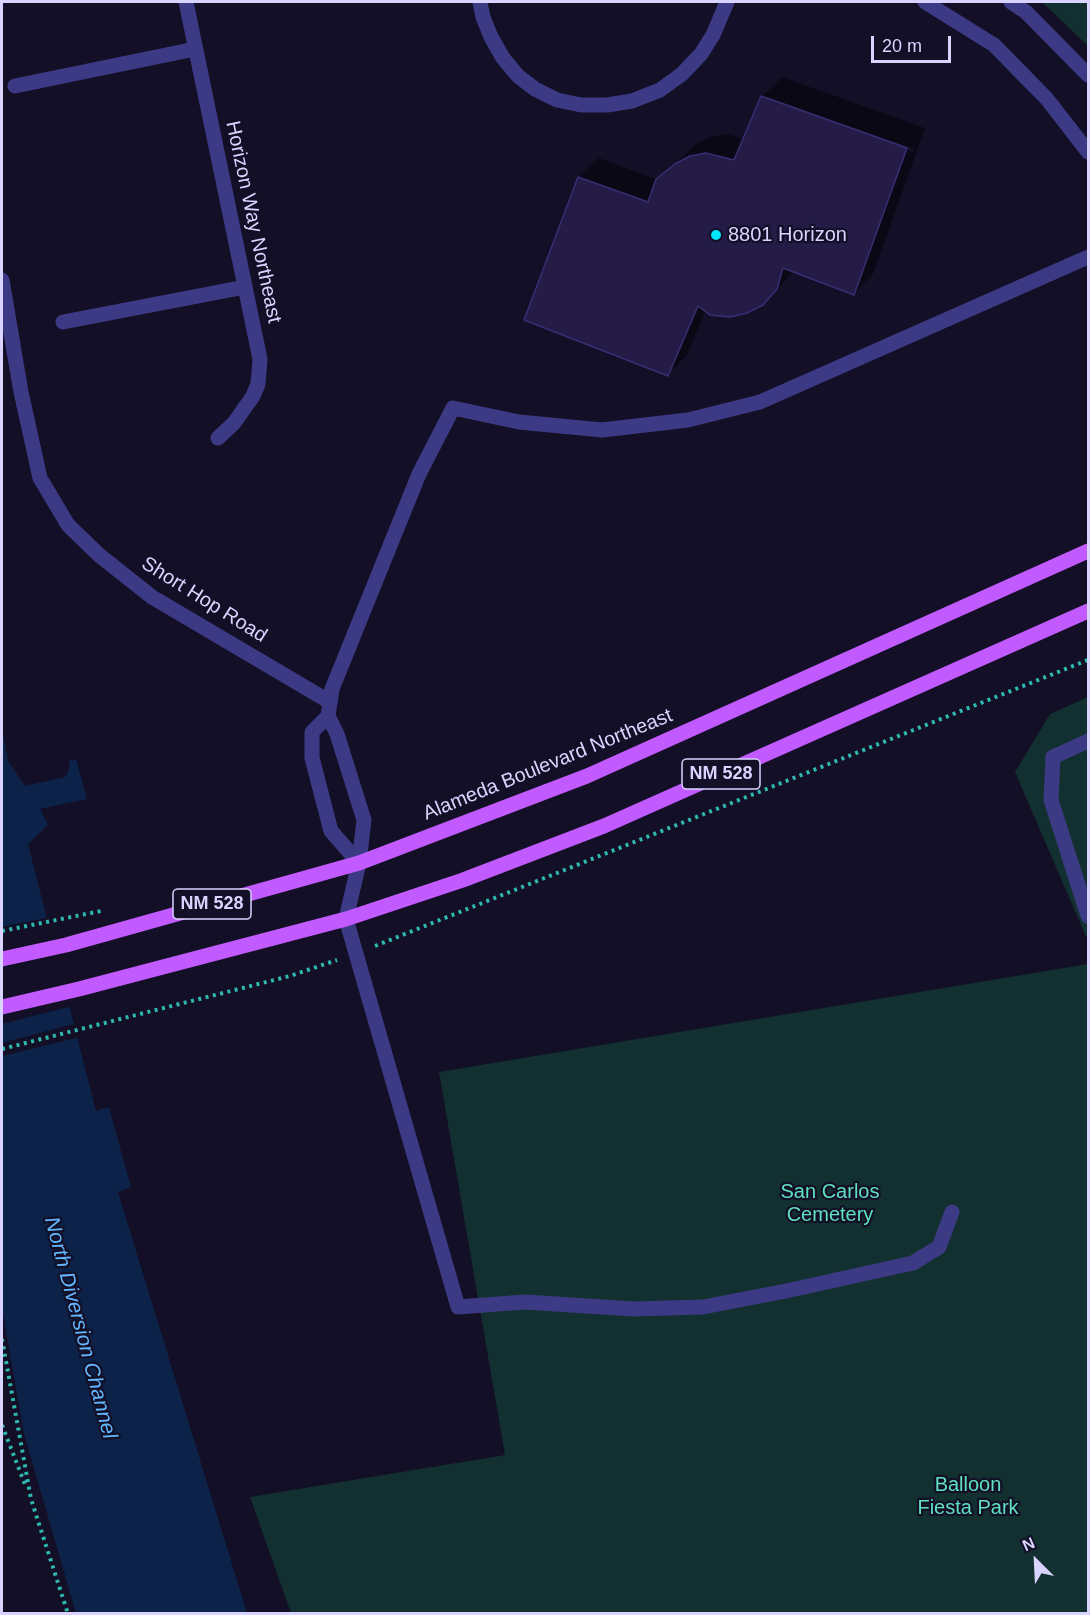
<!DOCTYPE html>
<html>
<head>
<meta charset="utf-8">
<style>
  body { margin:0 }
  #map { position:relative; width:1090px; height:1615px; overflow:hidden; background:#130f26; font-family:Arial,sans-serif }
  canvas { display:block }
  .frame { position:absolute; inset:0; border:3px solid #d9d4ff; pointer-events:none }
  .north { position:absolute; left:1006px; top:1531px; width:60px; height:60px; -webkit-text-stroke:4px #130f26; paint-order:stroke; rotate:336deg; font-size:16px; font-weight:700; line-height:24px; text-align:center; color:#d9d4ff }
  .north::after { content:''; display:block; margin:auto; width:21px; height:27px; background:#d9d4ff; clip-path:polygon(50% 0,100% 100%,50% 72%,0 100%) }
  .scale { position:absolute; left:871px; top:36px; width:80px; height:27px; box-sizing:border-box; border:3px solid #d9d4ff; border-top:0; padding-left:8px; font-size:18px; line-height:21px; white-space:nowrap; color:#d9d4ff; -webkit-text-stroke:4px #130f26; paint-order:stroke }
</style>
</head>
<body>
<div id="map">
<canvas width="1090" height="1615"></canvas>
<div class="frame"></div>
<div class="north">N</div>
<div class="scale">20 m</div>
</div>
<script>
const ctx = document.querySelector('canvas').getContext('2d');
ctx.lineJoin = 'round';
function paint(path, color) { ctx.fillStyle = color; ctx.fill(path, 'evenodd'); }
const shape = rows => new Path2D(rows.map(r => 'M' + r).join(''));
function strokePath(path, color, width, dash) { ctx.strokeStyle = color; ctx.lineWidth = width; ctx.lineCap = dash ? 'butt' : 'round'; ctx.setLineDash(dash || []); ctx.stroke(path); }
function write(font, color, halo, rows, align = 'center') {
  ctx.font = font + ' Arial,sans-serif'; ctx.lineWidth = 4.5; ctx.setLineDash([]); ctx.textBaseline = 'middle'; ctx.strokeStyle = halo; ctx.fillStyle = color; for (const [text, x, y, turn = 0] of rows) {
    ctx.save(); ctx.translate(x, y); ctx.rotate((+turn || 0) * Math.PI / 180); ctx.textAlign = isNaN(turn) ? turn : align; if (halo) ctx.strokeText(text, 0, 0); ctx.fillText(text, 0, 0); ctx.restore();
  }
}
paint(shape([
  [1042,2,1088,2,1088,46],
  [1088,697,1088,941,1015,772,1050,714],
  [1088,964,1088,1613,291,1613,250,1497,505,1455,439,1072]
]), '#12302f');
paint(shape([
  [2,728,8,761,25,786,65,777,68,772,70,760,76,759,87,799,40,809,48,825,28,844,96,1111,109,1107,131,1187,118,1192,247,1613,76,1613,24,1434,2,1308]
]), '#0c2248');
paint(shape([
  [50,917,72,1006,2,1024,2,927],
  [77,1023,80,1037,2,1056,2,1043]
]), '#130f26');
paint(shape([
  [782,77,925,128,873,274,854,293,794,271,762,304,706,310,687,355,668,374,526,320,579,177,599,158,658,180,696,144,711,137,727,134,745,139,762,97],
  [770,98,914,149,913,152,770,101]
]), '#0007');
const building = shape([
  [761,96,907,148,854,295,783,268,777,289,763,305,747,313,730,317,710,315,698,306,668,376,524,320,578,177,648,202,656,179,675,164,690,156,706,153,734,160,761,96]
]);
paint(building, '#241b47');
strokePath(building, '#3b2d73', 1.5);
strokePath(shape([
  [2,931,101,911],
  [375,946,1088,660],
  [2,1049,290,976,337,960],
  [2,1339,31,1499,68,1614],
  [2,1425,26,1487]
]), '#2fb8b0', 4, [3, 4.5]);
strokePath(shape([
  [480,2,483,17,491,37,503,58,518,76,535,89,557,100,581,105,607,105,632,101,660,90,682,74,701,54,713,35,727,2],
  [328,716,312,732,312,758,331,831,359,863],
  [1088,741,1053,757,1051,800,1088,916],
  [952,1212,939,1247,913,1263,786,1291,703,1307,633,1309,525,1302,458,1307,346,919,359,863,364,820,337,734,328,716,332,689,419,474,453,408,519,422,602,430,688,420,760,402,1088,257]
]), '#3d3a85', 15);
strokePath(shape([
  [186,2,260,359,258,384,253,396,234,423,218,438],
  [925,2,994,45,1047,99,1088,152],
  [1011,2,1026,12,1088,75],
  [15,86,195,49],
  [2,280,21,392,40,478,68,525,99,555,152,597,330,702],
  [63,322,245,287]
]), '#3d3a85', 15);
strokePath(shape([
  [2,959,66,945,359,863,587,776,1088,551],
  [2,1007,79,989,346,919,463,880,604,826,1088,611]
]), '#c25bff', 15);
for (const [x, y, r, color] of [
  [716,235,6,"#00e5ff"]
]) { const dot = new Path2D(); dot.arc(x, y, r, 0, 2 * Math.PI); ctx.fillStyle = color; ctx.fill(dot); strokePath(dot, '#130f26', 2); }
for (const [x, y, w] of [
  [721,774,78],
  [212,904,78]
]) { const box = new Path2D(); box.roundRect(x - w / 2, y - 15, w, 30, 4.5); ctx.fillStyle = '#130f26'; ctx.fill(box); strokePath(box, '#d9d4ff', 1.5); }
write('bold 18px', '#d9d4ff', null, [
  ["NM 528",721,774],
  ["NM 528",212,904]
]);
write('20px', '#d9d4ff', '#130f26', [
  ["Horizon Way Northeast",253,222,78],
  ["Short Hop Road",204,600,32],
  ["Alameda Boulevard Northeast",548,765,-22]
]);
write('20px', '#d9d4ff', '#130f26', [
  ["8801 Horizon",728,235]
], 'left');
write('20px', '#5fe0c0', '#130f26', [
  ["San Carlos",830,1192],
  ["Cemetery",830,1215],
  ["Balloon",968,1485],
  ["Fiesta Park",968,1508]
]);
write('italic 21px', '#62b6ff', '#130f26', [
  ["North Diversion Channel",80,1328,75]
]);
</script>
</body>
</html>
